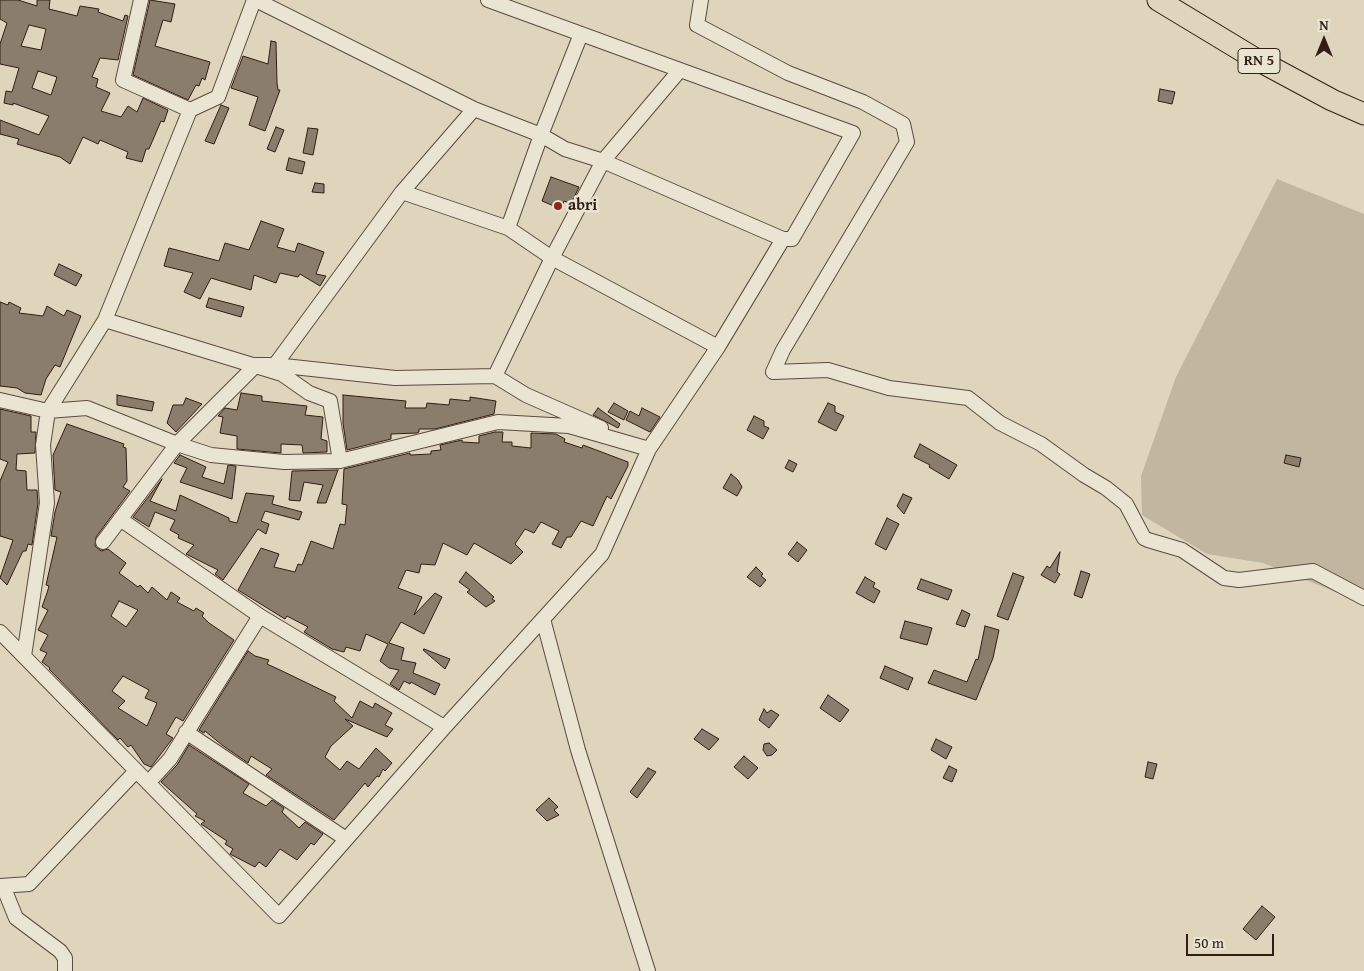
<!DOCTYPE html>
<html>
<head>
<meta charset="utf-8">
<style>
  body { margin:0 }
  #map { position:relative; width:1364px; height:971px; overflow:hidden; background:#ded5bc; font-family:"Gentium Book Plus",serif }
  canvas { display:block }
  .north { position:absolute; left:1299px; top:15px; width:50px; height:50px; -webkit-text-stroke:4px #eae4d3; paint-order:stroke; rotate:0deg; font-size:14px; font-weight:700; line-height:20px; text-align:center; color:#311d15 }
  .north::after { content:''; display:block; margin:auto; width:18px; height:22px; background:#311d15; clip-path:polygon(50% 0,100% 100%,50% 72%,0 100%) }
  .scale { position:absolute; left:1186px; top:934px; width:88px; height:22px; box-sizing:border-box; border:2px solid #311d15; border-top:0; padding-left:6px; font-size:15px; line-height:18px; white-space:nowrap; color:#311d15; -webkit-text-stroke:4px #eae4d3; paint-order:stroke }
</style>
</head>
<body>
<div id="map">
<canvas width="1364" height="971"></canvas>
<div class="north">N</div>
<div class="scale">50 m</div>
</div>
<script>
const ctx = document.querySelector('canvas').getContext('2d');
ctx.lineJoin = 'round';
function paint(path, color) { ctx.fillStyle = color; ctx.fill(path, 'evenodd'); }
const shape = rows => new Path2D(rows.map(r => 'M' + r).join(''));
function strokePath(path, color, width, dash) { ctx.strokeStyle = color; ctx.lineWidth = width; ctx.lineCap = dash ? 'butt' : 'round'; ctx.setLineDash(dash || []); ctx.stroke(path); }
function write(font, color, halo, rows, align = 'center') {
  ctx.font = font + ' "Gentium Book Plus",serif'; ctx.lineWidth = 5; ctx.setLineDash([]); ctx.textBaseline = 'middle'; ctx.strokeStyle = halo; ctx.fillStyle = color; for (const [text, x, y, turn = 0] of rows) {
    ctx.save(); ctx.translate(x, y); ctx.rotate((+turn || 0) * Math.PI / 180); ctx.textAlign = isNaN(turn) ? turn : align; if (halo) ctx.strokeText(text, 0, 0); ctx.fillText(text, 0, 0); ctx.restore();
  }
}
paint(shape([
  [1277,179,1364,214,1364,607,1336,592,1263,563,1207,554,1142,515,1141,476,1176,377]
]), '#c1b6a0');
const building = shape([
  [0,0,18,0,37,6,37,0,50,0,49,9,77,16,80,6,99,9,98,12,123,21,125,15,128,16,118,60,100,58,92,77,98,79,96,87,110,93,101,111,121,117,128,106,137,112,143,98,168,110,164,122,161,121,149,149,146,149,142,162,126,158,128,152,100,140,98,144,83,137,70,164,60,157,17,144,19,139,0,134,0,120,39,135,49,116,13,103,13,105,4,103,6,91,12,92,19,68,0,64,0,44,7,23,0,19,0,0],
  [29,25,46,29,41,50,21,46,29,25],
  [38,71,57,77,51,95,32,88,38,71],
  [150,0,175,4,171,22,163,20,155,46,210,62,205,80,202,78,199,86,196,85,188,100,133,75,150,0],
  [271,41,276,42,277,83,278,90,280,90,265,131,249,125,258,97,231,88,243,56,268,64,271,41],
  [1160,89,1175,92,1172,104,1158,101,1160,89],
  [221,105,229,108,214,144,205,141,221,105],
  [276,127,284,130,275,152,267,149,276,127],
  [308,128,318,129,313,155,303,153,308,128],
  [289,158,305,162,302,174,286,170,289,158],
  [551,177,579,187,571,204,564,201,561,209,542,201,551,177],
  [315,183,324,184,324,193,312,192,315,183],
  [261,221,284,229,277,247,295,252,298,243,324,252,316,274,326,276,320,286,300,274,298,277,280,273,276,283,254,275,251,290,211,278,200,299,184,292,193,273,164,266,169,248,219,261,225,243,249,250,261,221],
  [59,264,82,275,76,286,54,275,59,264],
  [209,298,244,307,241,317,206,307,209,298],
  [0,302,8,305,9,302,21,308,19,313,43,316,47,306,64,316,67,310,81,316,60,367,55,365,46,379,41,395,25,393,17,388,0,386,0,302],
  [241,393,262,396,262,401,307,406,305,415,323,417,321,439,327,441,327,452,303,453,302,445,281,444,281,453,237,449,237,436,220,433,223,417,218,416,225,408,237,410,241,393],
  [117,395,154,402,152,411,117,405,117,395],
  [343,395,406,401,405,408,426,408,427,403,449,405,450,399,470,401,470,397,496,401,494,414,435,429,419,429,419,432,417,433,391,434,391,439,347,450,343,423,343,395],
  [186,398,202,404,176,432,167,423,173,405,183,405,186,398],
  [614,403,628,411,624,420,608,412,614,403],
  [828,403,835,406,835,412,844,416,836,431,818,422,828,403],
  [598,408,620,424,618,428,593,415,598,408],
  [642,408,660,417,650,432,626,420,630,411,639,416,642,408],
  [0,409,31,416,31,432,36,432,35,453,17,454,16,470,26,471,27,490,37,490,38,503,32,545,28,544,26,551,23,551,7,585,0,578,13,540,0,536,0,481,8,462,0,459,0,409],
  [754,416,764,421,764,426,769,428,763,439,747,430,754,416],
  [67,424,124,444,123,447,126,448,127,481,123,487,130,491,96,537,95,546,101,551,108,549,126,563,119,573,138,587,140,585,148,593,152,587,167,600,171,592,180,598,177,602,194,611,196,608,204,613,202,616,209,623,234,640,183,721,176,717,166,734,173,738,151,767,144,764,131,745,128,747,120,738,118,740,49,669,50,668,42,662,47,653,40,650,48,635,38,630,48,610,42,607,47,593,49,586,46,585,57,537,51,536,55,512,61,492,55,490,53,455,67,424],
  [119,601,138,610,126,627,111,616,119,601],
  [123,676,149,690,145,698,157,703,147,726,118,708,125,701,112,691,123,676],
  [495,432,503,432,502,442,512,442,512,446,531,448,531,433,556,434,565,439,564,442,582,448,583,445,628,462,628,466,611,499,607,496,593,526,581,521,571,537,567,537,561,548,552,544,559,531,541,522,534,533,525,529,515,544,523,552,511,564,474,543,467,555,443,543,435,565,421,564,419,573,406,570,398,588,422,597,414,615,435,593,442,597,424,634,401,622,389,643,404,648,401,660,416,663,413,673,440,684,435,695,411,682,410,684,404,681,399,690,390,684,399,670,389,668,380,661,388,644,366,634,360,651,346,647,344,652,332,649,304,632,308,627,287,616,285,619,238,590,261,548,279,554,274,567,295,572,298,564,302,565,311,541,333,549,340,524,345,525,347,505,342,504,344,469,410,453,410,455,431,454,431,451,441,450,440,445,462,440,462,442,479,443,479,436,495,432],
  [920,444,957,465,949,479,929,467,930,465,914,457,920,444],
  [180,455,206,467,202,477,224,484,228,465,236,466,232,499,180,482,187,468,174,463,180,455],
  [1286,455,1301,458,1299,467,1284,463,1286,455],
  [789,460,797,464,793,472,785,468,789,460],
  [338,470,326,503,317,503,323,485,304,482,300,501,289,500,292,471,338,470],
  [731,474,738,480,742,487,737,496,723,488,731,474],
  [162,479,150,501,176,511,180,495,229,518,229,521,237,523,246,493,274,496,272,504,302,512,299,520,265,511,261,521,269,524,266,534,258,529,223,580,215,574,218,570,186,554,194,545,178,538,179,535,170,530,175,520,155,512,149,527,133,517,162,479],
  [903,494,912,498,904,514,897,506,903,494],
  [887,518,899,524,886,550,875,544,887,518],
  [797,542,807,550,798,562,788,554,797,542],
  [1060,552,1057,572,1060,574,1055,583,1041,575,1047,566,1050,568,1060,552],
  [756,567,763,574,761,576,766,580,760,587,747,577,756,567],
  [1081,571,1090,574,1082,598,1074,595,1081,571],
  [466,572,494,597,492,599,495,601,486,607,467,592,470,590,459,582,466,572],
  [1013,573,1024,577,1008,620,997,616,1013,573],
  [865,577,875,583,873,587,880,591,874,603,856,593,865,577],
  [921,579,952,590,948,600,917,589,921,579],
  [962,610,970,614,965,627,956,624,962,610],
  [905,621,932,628,927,645,900,638,905,621],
  [985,626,999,630,993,658,976,700,928,683,934,670,967,682,976,659,978,660,985,626],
  [424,649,450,659,445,669,423,650,424,649],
  [248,651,255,656,269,660,267,664,278,669,336,697,334,701,352,718,360,701,373,708,375,703,392,713,385,725,393,729,387,737,345,719,353,726,331,746,325,757,340,770,347,761,359,769,376,748,392,763,385,771,383,769,379,777,377,776,368,787,365,783,334,820,266,775,272,769,251,756,248,763,222,745,205,731,204,733,199,730,248,651],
  [885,666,913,678,908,690,880,678,885,666],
  [828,695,849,710,840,722,820,708,828,695],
  [764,709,767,713,771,710,779,715,769,728,759,720,764,709],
  [702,729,719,739,709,750,694,739,702,729],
  [936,739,952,747,946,759,931,750,936,739],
  [769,743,777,750,772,755,767,756,763,750,764,744,769,743],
  [189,745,249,784,243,793,266,806,272,800,284,808,282,812,299,828,305,822,323,834,314,845,311,843,297,860,280,849,266,867,259,862,255,867,230,854,233,849,225,844,227,841,201,824,205,821,195,816,197,814,161,782,177,765,189,745],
  [744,756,758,768,748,779,734,767,744,756],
  [1148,762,1157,764,1153,779,1145,777,1148,762],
  [949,766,957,770,952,782,943,778,949,766],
  [648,768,656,772,637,798,630,792,648,768],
  [549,798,558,807,554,810,559,815,547,821,536,810,549,798],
  [1262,906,1275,917,1256,940,1243,929,1262,906]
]);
paint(building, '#8b7d6c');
strokePath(building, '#311d15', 1);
const minor = shape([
  [141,0,123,80,190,110],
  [256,0,474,109,541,135,565,149,603,161,783,239],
  [701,0,697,25,788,73,863,102,903,124,907,142,783,350,773,372,828,370,889,388,968,398,1000,423,1041,444,1084,475,1106,488,1126,504,1144,538,1148,540,1182,550,1224,578,1239,580,1313,571,1364,598],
  [402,192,508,228,552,258,718,347],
  [508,228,541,135,581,34],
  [105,320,282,374,309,393,330,401,340,461],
  [275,365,395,378,495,376,526,395,601,428],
  [495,376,552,258,603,161,680,70],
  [0,400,48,411,87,408,177,444,211,455,284,462,340,461,498,422,569,426,649,449],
  [120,519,260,616,444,727],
  [103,542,177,444,256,365,275,365,402,192,474,109],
  [543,619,578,750,648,971],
  [0,632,279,916,442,730,602,554,649,449,718,347,783,239,792,239,853,133,488,0],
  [24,656,47,503,43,445,48,411,105,320,190,110,218,97,254,0],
  [186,732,346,839],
  [148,783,170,759,260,616],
  [0,886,29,884,136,771],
  [3,886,16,918,60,951,65,958,65,971]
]);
const primary = shape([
  [1158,0,1254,58,1332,100,1364,114]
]);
strokePath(minor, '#5c4b3f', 16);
strokePath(primary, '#311d15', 23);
strokePath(minor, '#eae4d3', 14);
strokePath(primary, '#ded5bc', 21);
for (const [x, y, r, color] of [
  [558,206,5,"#8f2418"]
]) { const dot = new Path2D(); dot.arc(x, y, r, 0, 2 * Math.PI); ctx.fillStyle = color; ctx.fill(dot); strokePath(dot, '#eae4d3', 2); }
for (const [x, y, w] of [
  [1259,61,42]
]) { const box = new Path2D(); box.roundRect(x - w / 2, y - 12.5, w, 25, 4); ctx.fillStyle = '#eae4d3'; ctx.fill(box); strokePath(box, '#311d15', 1); }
write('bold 15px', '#311d15', null, [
  ["RN 5",1259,61]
]);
write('bold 16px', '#311d15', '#eae4d3', [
  ["abri",568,206]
], 'left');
</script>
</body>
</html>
